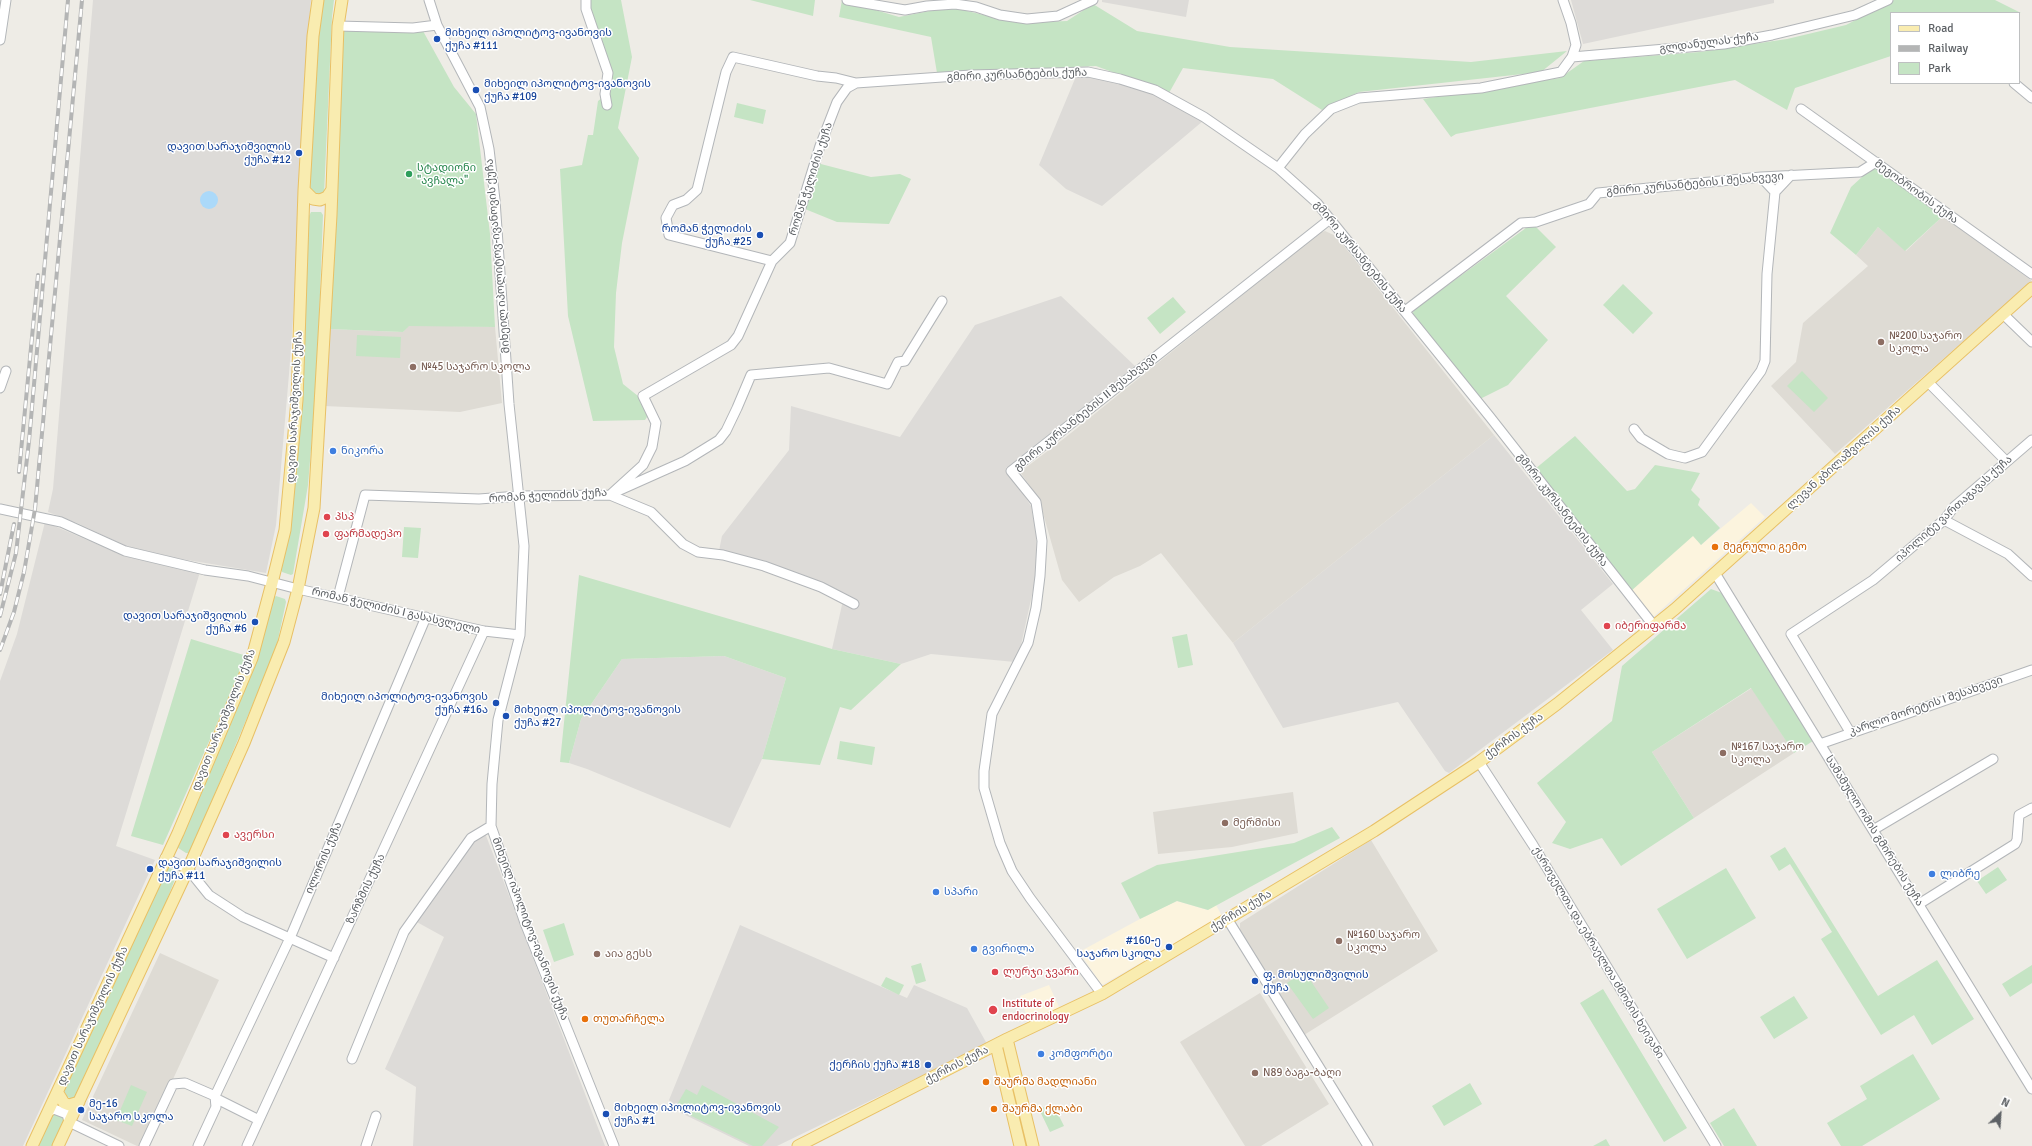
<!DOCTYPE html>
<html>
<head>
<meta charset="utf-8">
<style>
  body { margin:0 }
  #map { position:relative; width:2032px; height:1146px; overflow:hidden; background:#eeece6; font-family:Signika,sans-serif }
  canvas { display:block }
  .legend { position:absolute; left:1890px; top:12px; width:130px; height:72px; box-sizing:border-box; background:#fff; border:1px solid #bec0c1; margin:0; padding:5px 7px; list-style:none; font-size:12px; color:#5d6165 }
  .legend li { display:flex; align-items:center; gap:8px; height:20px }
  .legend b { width:20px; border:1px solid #bec0c1 }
  .north { position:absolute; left:1980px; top:1094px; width:40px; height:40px; -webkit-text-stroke:3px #fff; paint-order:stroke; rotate:25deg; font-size:11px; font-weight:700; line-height:16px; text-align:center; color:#5d6165 }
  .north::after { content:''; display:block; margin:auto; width:14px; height:18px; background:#5d6165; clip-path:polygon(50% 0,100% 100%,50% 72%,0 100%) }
</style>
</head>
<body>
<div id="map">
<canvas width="2032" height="1146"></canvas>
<ul class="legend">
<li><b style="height:5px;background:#f9ecb0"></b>Road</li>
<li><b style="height:5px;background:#b4b5b5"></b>Railway</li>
<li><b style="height:11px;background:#c5e4c4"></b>Park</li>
</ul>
<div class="north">N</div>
</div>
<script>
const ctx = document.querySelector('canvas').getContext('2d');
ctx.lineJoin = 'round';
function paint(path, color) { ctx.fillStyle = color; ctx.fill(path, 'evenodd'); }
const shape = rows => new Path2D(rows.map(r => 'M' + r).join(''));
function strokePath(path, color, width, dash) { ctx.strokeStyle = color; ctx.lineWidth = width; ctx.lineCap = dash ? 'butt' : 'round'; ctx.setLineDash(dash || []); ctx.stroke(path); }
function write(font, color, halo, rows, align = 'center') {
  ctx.font = font + ' Signika,"Noto Sans Georgian",sans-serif'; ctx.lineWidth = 3; ctx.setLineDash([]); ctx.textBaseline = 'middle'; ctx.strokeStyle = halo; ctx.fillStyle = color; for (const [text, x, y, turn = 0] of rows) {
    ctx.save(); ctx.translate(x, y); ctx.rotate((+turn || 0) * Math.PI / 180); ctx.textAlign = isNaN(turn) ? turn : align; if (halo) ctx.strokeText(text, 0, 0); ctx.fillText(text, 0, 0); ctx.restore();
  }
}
paint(shape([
  [1751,503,1765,517,1653,617,1631,591,1693,535,1701,545],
  [1177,901,1207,910,1216,905,1222,916,1102,985,1079,952,1140,919],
  [1049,985,1060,1009,1029,1024,1020,996]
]), '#fcf4de');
paint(shape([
  [93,0,311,0,304,83,294,306,289,374,276,525,266,573,175,558,126,546,77,523,48,512,53,489],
  [1102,0,1189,0,1186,17,1102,2],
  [1571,0,1774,0,1774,3,1583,44],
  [1077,74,1105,78,1153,94,1203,121,1102,206,1066,189,1039,165],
  [1061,296,1135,366,1006,468,1031,506,1036,532,1037,572,1021,645,1015,662,931,654,901,664,832,649,844,596,719,551,722,536,789,450,791,406,900,437,975,325],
  [1494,435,1613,584,1581,610,1613,650,1449,773,1445,771,1398,702,1283,728,1233,643],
  [45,522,125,556,200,572,116,846,155,860,23,1146,0,1146,0,681,17,634],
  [724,656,786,678,762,759,730,828,587,769,569,763,581,719,622,659],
  [485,833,605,1146,413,1146,416,1087,385,1069,444,937,415,921,467,845],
  [740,925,907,998,914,985,967,1008,987,1044,777,1146,749,1146,673,1109,669,1100]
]), '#dddbd8');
paint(shape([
  [1943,216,2032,281,1835,454,1771,386,1796,362,1803,323,1868,266,1856,255,1878,227,1906,251],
  [1325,231,1336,236,1494,435,1233,643,1161,553,1140,566,1114,577,1079,602,1062,580,1039,499,1020,472,1066,437,1319,233],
  [409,325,495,327,502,403,460,412,324,406,329,329,403,332],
  [1752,688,1794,753,1694,818,1652,752],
  [1293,792,1298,833,1232,847,1158,854,1153,812],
  [1371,840,1438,951,1304,1035,1240,931,1240,923],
  [160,953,219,980,142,1146,137,1146,82,1120],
  [1260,993,1329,1104,1261,1146,1245,1146,1180,1042]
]), '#dedbd4');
paint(shape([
  [320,0,334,0,332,17,324,195,310,194,315,75],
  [589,0,621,0,632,57,618,128,639,158,622,243,616,293,614,347,623,384,643,400,649,414,645,420,593,421,568,316,560,169,582,165,588,135,593,135,598,101,607,94,611,71,590,15],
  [750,0,815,0,813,16],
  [842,0,899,17,950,7,1018,23,1067,21,1093,4,1137,31,1230,47,1471,62,1567,51,1541,72,1359,92,1322,110,1273,79,1183,68,1169,93,1096,66,937,73,931,37,839,17],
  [1894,0,1995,0,2021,13,1891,13,1891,56,1795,88,1787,110,1735,80,1456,134,1451,137,1423,99,1560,78,1584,61,1700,52,1787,39,1846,25],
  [341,29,423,31,454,87,476,114,490,234,495,327,409,326,403,332,329,329],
  [737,103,766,110,763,124,734,117],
  [817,163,871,177,900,174,911,179,889,224,837,222,805,209],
  [1874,166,1943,216,1905,251,1878,227,1856,255,1830,233,1851,187],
  [311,212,321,212,323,215,317,376,308,485,293,574,291,575,282,572,280,569,295,485,303,375,309,216],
  [1530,225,1535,226,1556,247,1506,296,1548,340,1508,385,1480,399,1412,315,1414,310],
  [1623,284,1653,313,1633,334,1603,305],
  [1173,297,1186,312,1160,334,1147,318],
  [357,335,401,337,400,358,356,356],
  [1802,371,1828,398,1814,412,1787,386],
  [1575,436,1627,491,1635,489,1655,465,1700,473,1691,490,1700,499,1698,505,1720,528,1701,545,1693,536,1631,591,1535,469],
  [404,527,421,528,418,558,402,557],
  [579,575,832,649,901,664,851,710,840,707,820,765,762,759,786,678,724,656,622,659,581,719,569,763,560,762],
  [1711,589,1722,593,1813,741,1794,753,1751,688,1652,752,1694,818,1621,866,1602,838,1570,849,1552,843,1566,822,1537,783,1612,721,1622,666],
  [276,596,285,599,286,602,276,649,190,853,186,853,175,846,273,598],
  [1187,634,1193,665,1178,668,1172,637],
  [191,639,247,656,163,845,131,836],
  [840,741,875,747,872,765,837,759],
  [1332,827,1340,838,1208,910,1177,901,1140,919,1121,883,1157,865,1294,843],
  [1785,847,1878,996,1937,960,1974,1019,1932,1045,1914,1015,1881,1035,1821,939,1832,932,1790,864,1779,871,1770,856],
  [167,867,176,871,177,874,160,918,76,1100,67,1097,64,1090],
  [1998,867,2007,880,1986,894,1977,881],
  [1726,868,1756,918,1687,959,1657,909],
  [564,923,574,955,554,962,543,930],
  [921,963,926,981,916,984,911,966],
  [2032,965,2032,983,2010,997,2002,984],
  [1304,971,1329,1008,1313,1019,1287,983],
  [886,977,904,985,899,995,881,986],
  [1603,989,1687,1128,1664,1142,1580,1003],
  [1794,996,1808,1018,1774,1039,1760,1017],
  [1913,1054,1940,1099,1862,1146,1841,1146,1827,1123,1867,1099,1860,1086],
  [1470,1083,1482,1104,1444,1126,1432,1106],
  [131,1085,147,1092,132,1126,116,1120],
  [702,1085,779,1127,762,1146,753,1146,675,1108,686,1089,697,1095],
  [1015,1090,1029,1146,1025,1146,1012,1091],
  [1038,1107,1055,1108,1064,1126,1050,1132],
  [1734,1108,1757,1146,1724,1146,1710,1123],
  [51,1113,66,1118,52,1146,36,1146],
  [1606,1139,1610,1146,1593,1146]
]), '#c5e4c4');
paint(shape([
  '200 200a9 9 0 1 1 18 0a9 9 0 1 1-18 0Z'
]), '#abd9f9');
const minor = shape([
  [429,0,437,25,480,107,489,149,495,200,509,404,524,546,520,635,498,720,492,784,491,826,525,923,614,1146],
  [586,0,586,9,608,73,605,94,607,105],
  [847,0,905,10,927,6,955,4,976,7,1000,15,1027,19,1058,16,1093,0],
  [338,26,413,28,437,25],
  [0,40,6,0],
  [1572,57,1724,44,1772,35,1855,15,1888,0],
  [2014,83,2032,98],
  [1801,109,2032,274],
  [1278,168,1305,134,1331,109,1359,98,1481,88,1561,72,1572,57,1576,45,1571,23,1563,0],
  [1761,177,1775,192],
  [772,261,669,235,666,218,673,205,686,200,697,190,726,72,733,57,817,76,836,78,856,83,971,75,1088,72,1120,79,1155,90,1204,117,1278,168,1317,203,1490,417,1654,626],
  [1405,311,1521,223,1536,222,1589,204,1598,193,1761,177,1860,172,1876,162],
  [2003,314,2032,342],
  [1928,382,2006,461],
  [0,388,6,371],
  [1634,429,1641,438,1668,454,1685,458,1702,452,1761,371,1765,361,1767,274,1775,192,1791,175],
  [620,490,685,461,719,440,726,431,737,408,751,375,829,368,887,384,898,362,905,361,942,301],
  [610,495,651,512,683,544,698,552,723,555,764,566,821,587,854,604],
  [0,509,61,522,125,551,205,570,248,576,298,589,484,631,520,635],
  [1944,520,2008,554,2032,576],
  [1715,573,2032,1089],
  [338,597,365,495,479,499,519,496,610,495,643,465,652,447,656,423,643,396,731,345,738,336,772,261,790,243,820,146,837,102,847,88,856,83],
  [1850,732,1791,634,1873,580,1944,520,1954,507,2032,440],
  [1820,744,2032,670],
  [1479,762,1533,845,1716,1146],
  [1873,830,1993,759],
  [165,858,188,869,209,895,243,917,334,958],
  [1919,904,2015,844,2017,840,2019,815,2032,808],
  [1228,920,1368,1146],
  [1102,994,1030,898,1012,871,1000,843,984,788,984,771,992,714,1028,643,1036,608,1040,576,1042,541,1036,502,1011,471,1330,219],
  [352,1059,404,932,471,838,491,826],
  [215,1098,259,1120],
  [48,1112,54,1109,67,1114,69,1122,119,1146],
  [144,1146,173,1084,185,1083,215,1096],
  [198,1146,216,1107,215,1096,290,938,426,617],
  [247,1146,484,631],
  [366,1146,376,1116]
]);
const major = shape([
  [304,190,313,199,320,200,327,197,331,191],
  [1007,1039,1033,1146],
  [996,1045,1020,1146],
  [58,1093,64,1103,69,1105,79,1102],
  [32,1146,178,833,252,658,272,583,285,530,297,400,304,190,313,36,318,0],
  [58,1146,188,869,244,743,284,642,298,589,314,508,331,215,338,26,342,0],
  [798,1146,1007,1039,1102,994,1374,831,1479,762,1557,704,1675,609,2032,288]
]);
strokePath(minor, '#b3b6b9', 11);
strokePath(major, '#e8c065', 13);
strokePath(minor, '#fff', 9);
strokePath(major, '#f9ecb0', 11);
const rail = shape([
  [19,472,38,275],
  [0,594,14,524],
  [0,616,16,553,29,441,68,0],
  [0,650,14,612,24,572,35,509,82,0]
]);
strokePath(rail, '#b4b5b5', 4);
strokePath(rail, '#fff', 2.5, [8]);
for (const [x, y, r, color] of [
  [437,39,4,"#1a4fb4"],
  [476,90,4,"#1a4fb4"],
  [299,153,4,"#1a4fb4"],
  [409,174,4,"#2e9e5b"],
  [760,235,4,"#1a4fb4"],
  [1881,342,4,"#8d6e63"],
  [413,367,4,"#8d6e63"],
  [333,451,4,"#3f7fe0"],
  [327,517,4,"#e0444e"],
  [326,534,4,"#e0444e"],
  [1715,547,4,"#e8710a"],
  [255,622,4,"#1a4fb4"],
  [1607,626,4,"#e0444e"],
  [496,703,4,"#1a4fb4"],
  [506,716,4,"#1a4fb4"],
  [1723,753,4,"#8d6e63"],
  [1225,823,4,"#8d6e63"],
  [226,835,4,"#e0444e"],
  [150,869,4,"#1a4fb4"],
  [1932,874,4,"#3f7fe0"],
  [936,892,4,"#3f7fe0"],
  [1339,941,4,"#8d6e63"],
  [1169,947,4,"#1a4fb4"],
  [974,949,4,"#3f7fe0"],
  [597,954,4,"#8d6e63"],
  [995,972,4,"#e0444e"],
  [1255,981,4,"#1a4fb4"],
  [993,1010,5,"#e0444e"],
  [585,1019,4,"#e8710a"],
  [1041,1054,4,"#3f7fe0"],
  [928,1065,4,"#1a4fb4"],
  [1255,1073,4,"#8d6e63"],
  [986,1082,4,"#e8710a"],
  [994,1109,4,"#e8710a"],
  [81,1110,4,"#1a4fb4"],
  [606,1114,4,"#1a4fb4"]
]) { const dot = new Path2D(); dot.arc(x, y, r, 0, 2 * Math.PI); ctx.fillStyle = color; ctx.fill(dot); strokePath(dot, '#fff', 1.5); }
write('11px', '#164399', '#fff', [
  ["მიხეილ იპოლიტოვ-ივანოვის",445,33],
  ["ქუჩა #111",445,46],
  ["მიხეილ იპოლიტოვ-ივანოვის",484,84],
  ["ქუჩა #109",484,97],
  ["დავით სარაჯიშვილის",291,147,"right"],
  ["ქუჩა #12",291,160,"right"],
  ["რომან ჭელიძის",752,229,"right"],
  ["ქუჩა #25",752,242,"right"],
  ["დავით სარაჯიშვილის",247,616,"right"],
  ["ქუჩა #6",247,629,"right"],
  ["მიხეილ იპოლიტოვ-ივანოვის",488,697,"right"],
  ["ქუჩა #16ა",488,710,"right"],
  ["მიხეილ იპოლიტოვ-ივანოვის",514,710],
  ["ქუჩა #27",514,723],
  ["დავით სარაჯიშვილის",158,863],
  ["ქუჩა #11",158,876],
  ["#160-ე",1161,941,"right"],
  ["საჯარო სკოლა",1161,954,"right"],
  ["ფ. მოსულიშვილის",1263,975],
  ["ქუჩა",1263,988],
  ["ქერჩის ქუჩა #18",920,1065,"right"],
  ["მე-16",89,1104],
  ["საჯარო სკოლა",89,1117],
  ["მიხეილ იპოლიტოვ-ივანოვის",614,1108],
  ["ქუჩა #1",614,1121]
], 'left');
write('11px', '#5d6165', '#fff', [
  ["გლდანულას ქუჩა",1709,43,-7],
  ["გმირი კურსანტების ქუჩა",1017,75,-2],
  ["რომან ჭელიძის ქუჩა",811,179,-72],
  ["გმირი კურსანტების I შესახვევი",1695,184,-5],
  ["მეგობრობის ქუჩა",1916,192,36],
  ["მიხეილ იპოლიტოვ-ივანოვის ქუჩა",498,256,-95],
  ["გმირი კურსანტების ქუჩა",1360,257,51],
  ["დავით სარაჯიშვილის ქუჩა",295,407,-87],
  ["გმირი კურსანტების II შესახვევი",1086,412,-39],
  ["ლევან კბილაშვილის ქუჩა",1844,458,-42],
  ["რომან ჭელიძის ქუჩა",548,496,-3],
  ["იპოლიტე ვართაგავას ქუჩა",1954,509,-42],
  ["გმირი კურსანტების ქუჩა",1562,510,52],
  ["რომან ჭელიძის I გასასვლელი",396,611,13],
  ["კარლო მორეტის I შესახვევი",1926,706,-19],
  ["დავით სარაჯიშვილის ქუჩა",224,720,-68],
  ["ქერჩის ქუჩა",1514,736,-36],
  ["სამამულო ომის გმირების ქუჩა",1874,831,58],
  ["ილორის ქუჩა",324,858,-67],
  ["ზარზმის ქუჩა",366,889,-65],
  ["ქერჩის ქუჩა",1241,911,-31],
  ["მიხეილ იპოლიტოვ-ივანოვის ქუჩა",530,929,69],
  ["ქართველთა და ებრაელთა ძმობის ხეივანი",1598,953,59],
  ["დავით სარაჯიშვილის ქუჩა",93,1016,-65],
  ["ქერჩის ქუჩა",957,1065,-27]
]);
write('11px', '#27864d', '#fff', [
  ["სტადიონი",417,168],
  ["\"ავჩალა\"",417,181]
], 'left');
write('11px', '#785e54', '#fff', [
  ["№200 საჯარო",1889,336],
  ["სკოლა",1889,349],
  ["№45 საჯარო სკოლა",421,367],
  ["№167 საჯარო",1731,747],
  ["სკოლა",1731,760],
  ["მერმისი",1233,823],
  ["№160 საჯარო",1347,935],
  ["სკოლა",1347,948],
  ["აია გესს",605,954],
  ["N89 ბაგა-ბაღი",1263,1073]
], 'left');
write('11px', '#366cbe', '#fff', [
  ["ნიკორა",341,451],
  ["ლიბრე",1940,874],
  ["სპარი",944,892],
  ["გვირილა",982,949],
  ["კომფორტი",1049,1054]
], 'left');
write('11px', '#be3a42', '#fff', [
  ["პსპ",335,517],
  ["ფარმადეპო",334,534],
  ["იბერიფარმა",1615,626],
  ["ავერსი",234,835],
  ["ლურჯი ჯვარი",1003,972],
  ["Institute of",1002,1004],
  ["endocrinology",1002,1017]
], 'left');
write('11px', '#c56008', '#fff', [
  ["მეგრული გემო",1723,547],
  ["თუთარჩელა",593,1019],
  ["შაურმა მადლიანი",994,1082],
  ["შაურმა ქლაბი",1002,1109]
], 'left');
</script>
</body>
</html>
